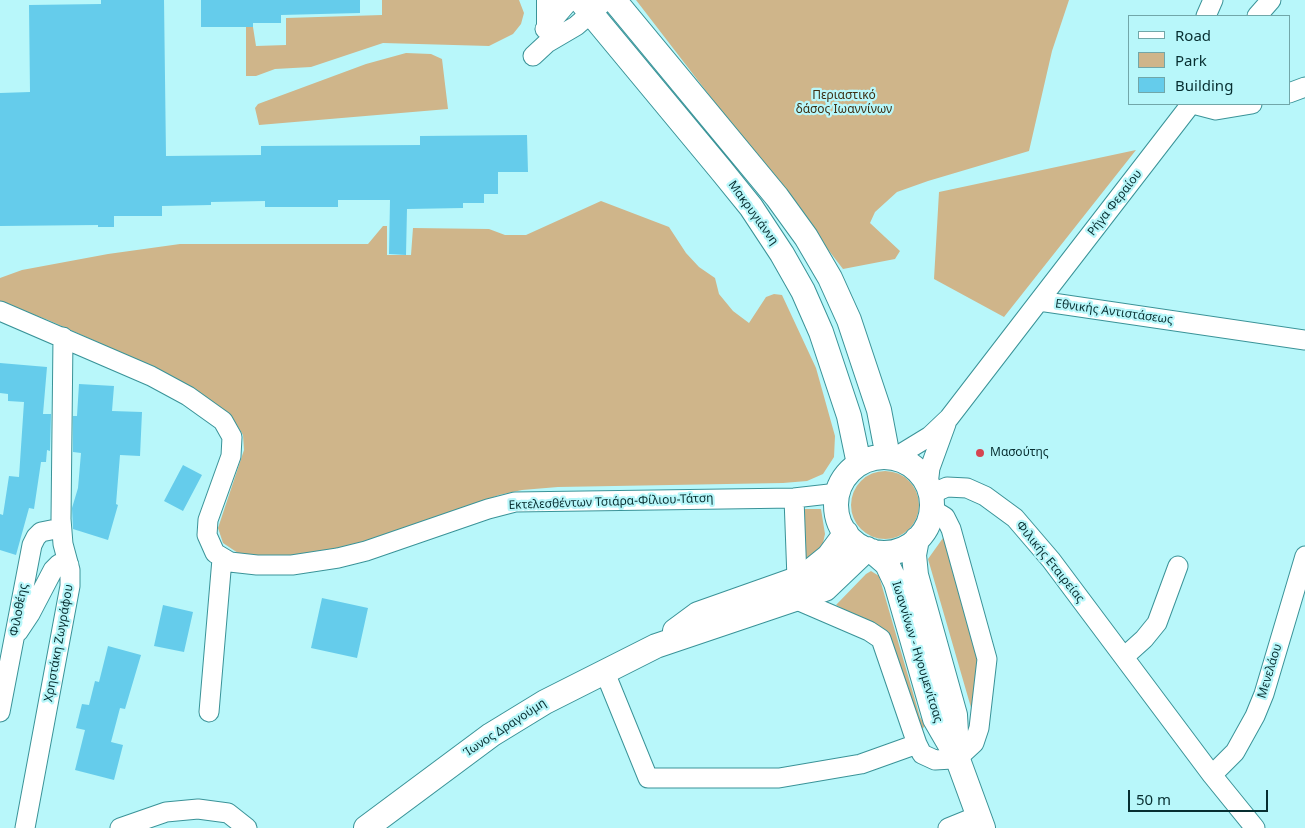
<!DOCTYPE html>
<html>
<head>
<meta charset="utf-8">
<style>
  body { margin:0 }
  #map { position:relative; width:1305px; height:828px; overflow:hidden; background:#b8f7fa; font-family:"Noto Sans",sans-serif }
  canvas { display:block }
  .legend { position:absolute; left:1128px; top:15px; width:162px; height:90px; box-sizing:border-box; background:#b8f7fa; border:1px solid #71a7a9; margin:0; padding:6px 9px; list-style:none; font-size:15px; color:#072e30 }
  .legend li { display:flex; align-items:center; gap:10px; height:25px }
  .legend b { width:25px; border:1px solid #71a7a9 }
  .scale { position:absolute; left:1128px; top:790px; width:140px; height:22px; box-sizing:border-box; border:2px solid #072e30; border-top:0; padding-left:6px; font-size:15px; line-height:18px; white-space:nowrap; color:#072e30; -webkit-text-stroke:4px #b8f7fa; paint-order:stroke }
</style>
</head>
<body>
<div id="map">
<canvas width="1305" height="828"></canvas>
<ul class="legend">
<li><b style="height:6px;background:#fff"></b>Road</li>
<li><b style="height:14px;background:#cfb58a"></b>Park</li>
<li><b style="height:14px;background:#65cceb"></b>Building</li>
</ul>
<div class="scale">50 m</div>
</div>
<script>
const ctx = document.querySelector('canvas').getContext('2d');
ctx.lineJoin = 'round';
function paint(path, color) { ctx.fillStyle = color; ctx.fill(path, 'evenodd'); }
const shape = rows => new Path2D(rows.map(r => 'M' + r).join(''));
function strokePath(path, color, width, dash) { ctx.strokeStyle = color; ctx.lineWidth = width; ctx.lineCap = dash ? 'butt' : 'round'; ctx.setLineDash(dash || []); ctx.stroke(path); }
function write(font, color, halo, rows, align = 'center') {
  ctx.font = font + ' "Noto Sans",sans-serif'; ctx.lineWidth = 4.5; ctx.setLineDash([]); ctx.textBaseline = 'middle'; ctx.strokeStyle = halo; ctx.fillStyle = color; for (const [text, x, y, turn = 0] of rows) {
    ctx.save(); ctx.translate(x, y); ctx.rotate((+turn || 0) * Math.PI / 180); ctx.textAlign = isNaN(turn) ? turn : align; if (halo) ctx.strokeText(text, 0, 0); ctx.fillText(text, 0, 0); ctx.restore();
  }
}
paint(shape([
  [382,0,519,0,524,13,521,24,513,34,489,46,383,43,311,67,275,69,256,76,246,76,246,27,253,27,256,46,286,45,286,18,382,15],
  [636,0,1069,0,1052,51,1029,151,928,181,897,192,875,212,870,223,900,251,895,259,843,269],
  [406,53,431,54,442,59,448,109,259,125,255,108,258,104,366,64],
  [1136,150,1004,317,934,279,939,192],
  [601,201,669,227,686,253,699,267,715,278,719,294,733,311,749,323,766,297,774,294,782,295,816,368,835,436,834,457,823,474,807,481,783,483,558,487,522,490,499,495,361,546,282,558,241,555,223,543,218,528,244,450,243,435,232,417,220,408,133,358,48,320,0,302,0,278,22,270,108,254,180,244,368,244,383,226,387,226,387,255,411,255,413,228,489,229,505,235,526,235],
  '851 505a34 34 0 1 1 68 0a34 34 0 1 1-68 0Z',
  [804,509,821,509,825,534,823,543,811,558,802,561],
  [943,538,945,539,980,660,972,711,928,559],
  [871,571,879,576,920,717,925,725,922,730,888,633,836,605,866,574]
]), '#cfb58a');
paint(shape([
  [101,0,164,0,166,156,261,155,261,146,420,145,420,136,527,135,528,172,498,172,498,194,484,194,484,203,463,203,463,208,407,209,406,255,389,254,390,200,338,200,338,207,265,207,265,201,211,202,211,205,162,206,162,216,114,216,114,227,98,227,98,225,0,226,0,93,30,92,29,5,101,4],
  [201,0,360,0,360,13,281,15,281,23,253,23,253,27,201,27],
  [0,363,47,367,43,414,51,414,50,451,47,450,46,462,41,462,34,509,29,508,16,555,0,550,0,514,3,515,9,476,19,477,24,402,8,401,8,394,0,393],
  [79,384,114,386,112,411,142,412,140,456,120,455,116,504,118,505,108,540,73,529,72,508,78,488,81,453,73,452,73,416,77,416],
  [183,465,202,475,183,511,164,501],
  [322,598,368,608,357,658,311,648],
  [163,605,193,612,184,652,154,646],
  [108,646,141,655,125,709,120,708,111,742,123,745,114,780,75,770,85,730,76,728,82,704,89,705,95,681,99,682]
]), '#65cceb');
const minor = shape([
  [1206,16,1213,0],
  [1257,16,1271,0],
  [545,29,570,0],
  [533,56,547,43,576,26,606,0],
  [1289,93,1305,87],
  [1193,104,1216,110,1252,104],
  [1039,301,1191,104],
  [0,311,151,376,188,396,223,421,232,437,231,456,208,520,207,535,215,553,230,562,257,565,292,565,338,558,366,551,488,509,515,502,794,498,838,493],
  [894,458,930,436,949,418,1039,301,1305,340],
  [928,485,930,468,946,424],
  [931,494,947,487,967,488,985,496,1015,518,1051,560,1212,775,1255,828],
  [794,498,797,579],
  [797,600,869,631,881,639,917,744,922,754,935,760,952,759,961,755,974,743,979,728,987,659,951,529,945,517,932,509],
  [18,632,30,614,53,570,59,564,69,565],
  [1124,657,1144,639,1157,623,1178,566],
  [604,670,648,778,779,778,861,764,917,744],
  [0,712,32,545,36,537,41,532,61,528],
  [209,712,222,559],
  [1212,775,1235,752,1255,716,1264,694,1305,556],
  [25,828,70,586,70,570,63,544,61,519,63,337],
  [120,828,166,812,198,809,228,813,247,828],
  [948,828,980,815]
]);
const major = shape([
  [580,0,721,170,751,207,782,254,803,291,821,332,849,416,859,464],
  [614,0,777,197,806,237,830,278,849,320,879,410,888,457],
  [549,24,549,0],
  '836 505a48 48 0 1 1 96 0a48 48 0 1 1-96 0Z',
  [917,539,914,555,916,575,955,715,957,750],
  [872,551,887,564,896,583,935,719,957,757,983,828],
  [675,631,698,614,797,579,808,573,829,556,846,533],
  [366,828,491,735,545,702,656,646,825,589,867,549]
]);
strokePath(minor, '#3a9398', 21);
strokePath(major, '#3a9398', 26);
strokePath(minor, '#fff', 19);
strokePath(major, '#fff', 24);
for (const [x, y, r, color] of [
  [980,453,5,"#d54551"]
]) { const dot = new Path2D(); dot.arc(x, y, r, 0, 2 * Math.PI); ctx.fillStyle = color; ctx.fill(dot); strokePath(dot, '#b8f7fa', 2); }
write('12px', '#3d2e12', '#b8f7fa', [
  ["Περιαστικό",844,96],
  ["δάσος Ιωαννίνων",844,110]
]);
write('12px', '#072e30', '#b8f7fa', [
  ["Ρήγα Φεραίου",1115,203,-52],
  ["Μακρυγιάννη",753,213,54],
  ["Εθνικής Αντιστάσεως",1114,312,8],
  ["Εκτελεσθέντων Τσιάρα-Φίλιου-Τάτση",611,502,-2],
  ["Φιλικής Εταιρείας",1050,562,51],
  ["Φιλοθέης",19,610,-79],
  ["Χρηστάκη Ζωγράφου",59,643,-80],
  ["Ιωαννίνων - Ηγουμενίτσας",917,652,73],
  ["Μενελάου",1270,671,-73],
  ["Ίωνος Δραγούμη",505,728,-33]
]);
write('12px', '#072e30', '#b8f7fa', [
  ["Μασούτης",990,453]
], 'left');
</script>
</body>
</html>
